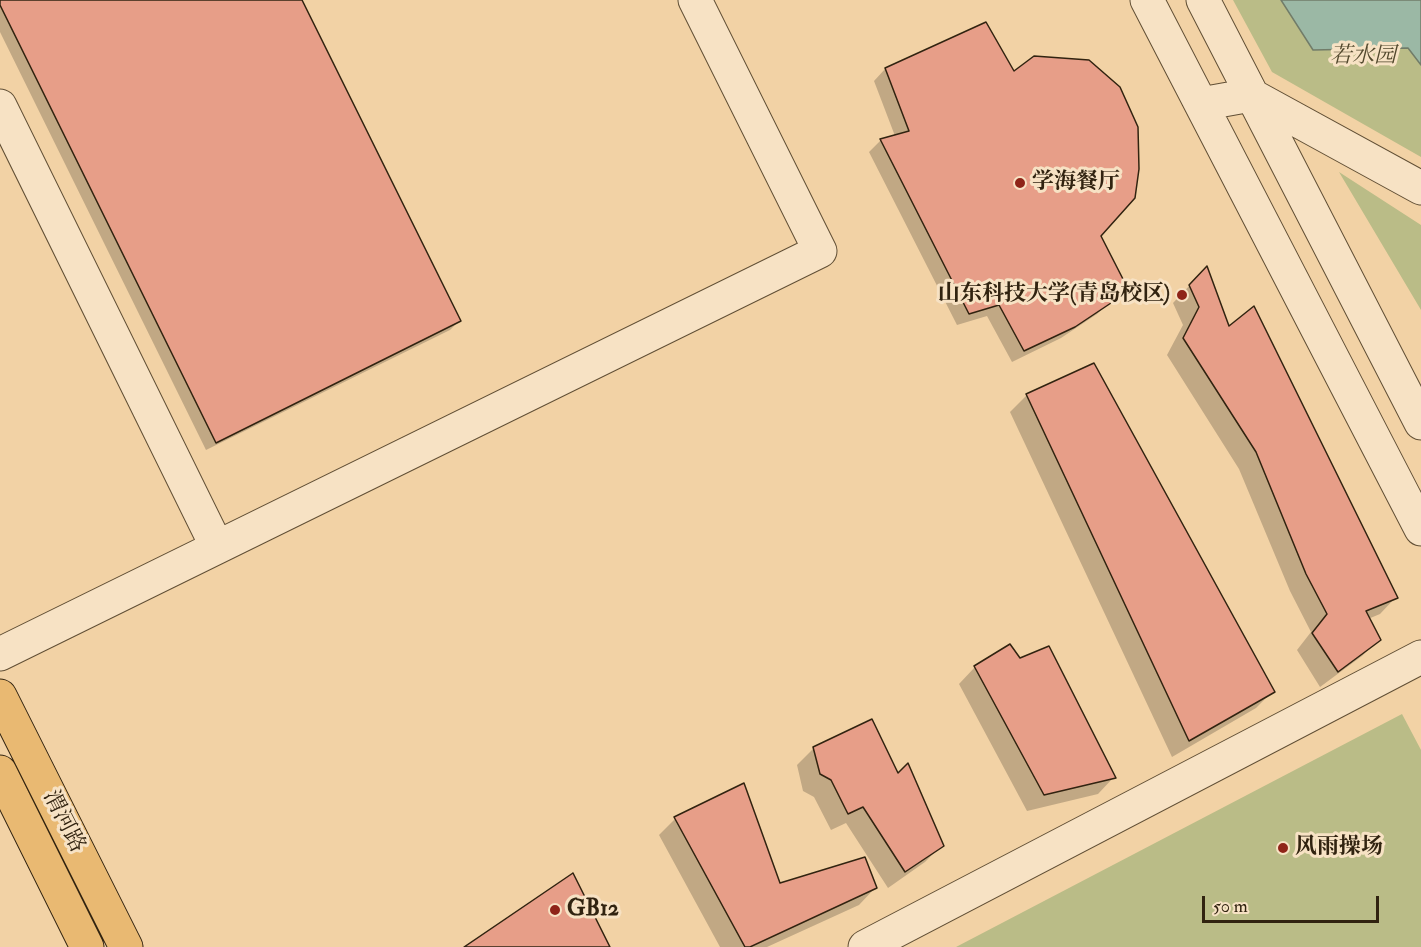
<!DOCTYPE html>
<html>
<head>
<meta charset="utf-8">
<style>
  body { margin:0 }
  #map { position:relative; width:1421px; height:947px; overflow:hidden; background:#f2d2a5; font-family:"IM FELL Double Pica",serif }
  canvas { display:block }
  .scale { position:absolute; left:1202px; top:896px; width:177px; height:27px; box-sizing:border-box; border:3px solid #312310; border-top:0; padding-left:8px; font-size:18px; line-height:21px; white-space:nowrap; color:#312310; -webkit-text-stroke:4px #f7e2c4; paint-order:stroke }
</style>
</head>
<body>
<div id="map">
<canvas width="1421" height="947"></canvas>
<div class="scale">50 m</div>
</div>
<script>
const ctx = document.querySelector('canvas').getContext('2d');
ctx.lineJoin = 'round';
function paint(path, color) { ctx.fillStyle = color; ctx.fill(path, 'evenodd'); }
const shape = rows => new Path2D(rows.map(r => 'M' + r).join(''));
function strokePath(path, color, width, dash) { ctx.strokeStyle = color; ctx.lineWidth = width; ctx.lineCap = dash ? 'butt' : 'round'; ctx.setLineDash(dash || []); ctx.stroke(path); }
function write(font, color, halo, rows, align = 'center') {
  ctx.font = font + ' "IM FELL Double Pica","Noto Serif SC",serif'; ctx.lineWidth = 6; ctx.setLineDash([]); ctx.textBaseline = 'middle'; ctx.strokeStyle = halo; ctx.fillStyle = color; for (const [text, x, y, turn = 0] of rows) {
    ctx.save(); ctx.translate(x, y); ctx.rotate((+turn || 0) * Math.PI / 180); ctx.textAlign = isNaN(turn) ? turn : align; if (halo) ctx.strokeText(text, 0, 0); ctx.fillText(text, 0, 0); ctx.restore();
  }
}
paint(shape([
  [1233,0,1421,0,1421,157,1272,72],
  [1339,172,1421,225,1421,310],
  [1402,714,1421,750,1421,947,956,947]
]), '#babc87');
const water = shape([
  [1281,0,1421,0,1421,65,1408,48,1313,50,1281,0]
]);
paint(water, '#9bb8a5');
strokePath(water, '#717c69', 1.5);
paint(shape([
  [0,0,301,0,459,321,450,330,206,450,0,32],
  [885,69,1099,235,1110,302,1097,314,1061,338,1012,362,987,316,957,325,869,152,881,140,895,136,874,81],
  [1191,284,1228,329,1396,597,1380,614,1368,619,1379,639,1362,656,1320,687,1297,650,1311,632,1290,591,1239,469,1167,355,1183,325,1173,303],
  [1027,395,1273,691,1256,708,1172,757,1010,412],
  [975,667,1114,777,1098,794,1027,811,959,684],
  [814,748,897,775,942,845,925,862,888,888,846,823,831,830,814,797,803,791,797,765],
  [675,819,779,885,875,888,859,905,767,947,720,947,659,835]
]), '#0003');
const building = shape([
  [0,0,302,0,461,321,216,443,0,5,0,0],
  [986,22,1014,71,1034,56,1089,60,1120,87,1138,127,1139,169,1135,198,1101,236,1125,283,1111,303,1075,327,1024,351,999,305,969,314,880,139,909,131,885,68,986,22],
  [1207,266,1229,326,1254,306,1398,598,1366,611,1381,640,1338,672,1312,633,1327,614,1306,574,1256,452,1183,338,1199,307,1189,285,1207,266],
  [1094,363,1275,692,1189,741,1026,394,1094,363],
  [1010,644,1020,658,1049,646,1116,778,1044,795,974,666,1010,644],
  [872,719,898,773,908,763,944,846,905,872,863,807,848,814,831,780,820,774,813,747,872,719],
  [744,783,780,883,865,857,877,888,750,947,745,947,674,817,744,783],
  [573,873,610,947,464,947,573,873]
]);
paint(building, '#e79e88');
strokePath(building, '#312310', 1.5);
const minor = shape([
  [1147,0,1421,529],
  [1203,0,1421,423],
  [1201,104,1251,95,1421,188],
  [0,106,217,547],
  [0,654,820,251,695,0],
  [865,947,1421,657]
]);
const major = shape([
  [0,696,126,947],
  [0,772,87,947]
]);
strokePath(minor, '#614f35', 35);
strokePath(major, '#312310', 35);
strokePath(minor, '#f7e2c4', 33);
strokePath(major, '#e9b972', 33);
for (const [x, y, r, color] of [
  [1020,183,6,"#8f2418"],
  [1182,295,6,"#8f2418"],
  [1283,848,6,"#8f2418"],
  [555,910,6,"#8f2418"]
]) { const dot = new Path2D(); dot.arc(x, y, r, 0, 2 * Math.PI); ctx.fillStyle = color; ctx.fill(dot); strokePath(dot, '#f7e2c4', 2); }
write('italic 22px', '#53492e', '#f7e2c4', [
  ["若水园",1363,57]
]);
write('bold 22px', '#312310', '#f7e2c4', [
  ["学海餐厅",1032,183],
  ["山东科技大学(青岛校区)",1170,295,"right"],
  ["风雨操场",1295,848],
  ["GB12",567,910]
], 'left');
write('22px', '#312310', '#f7e2c4', [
  ["渭河路",63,822,63]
]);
</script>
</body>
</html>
